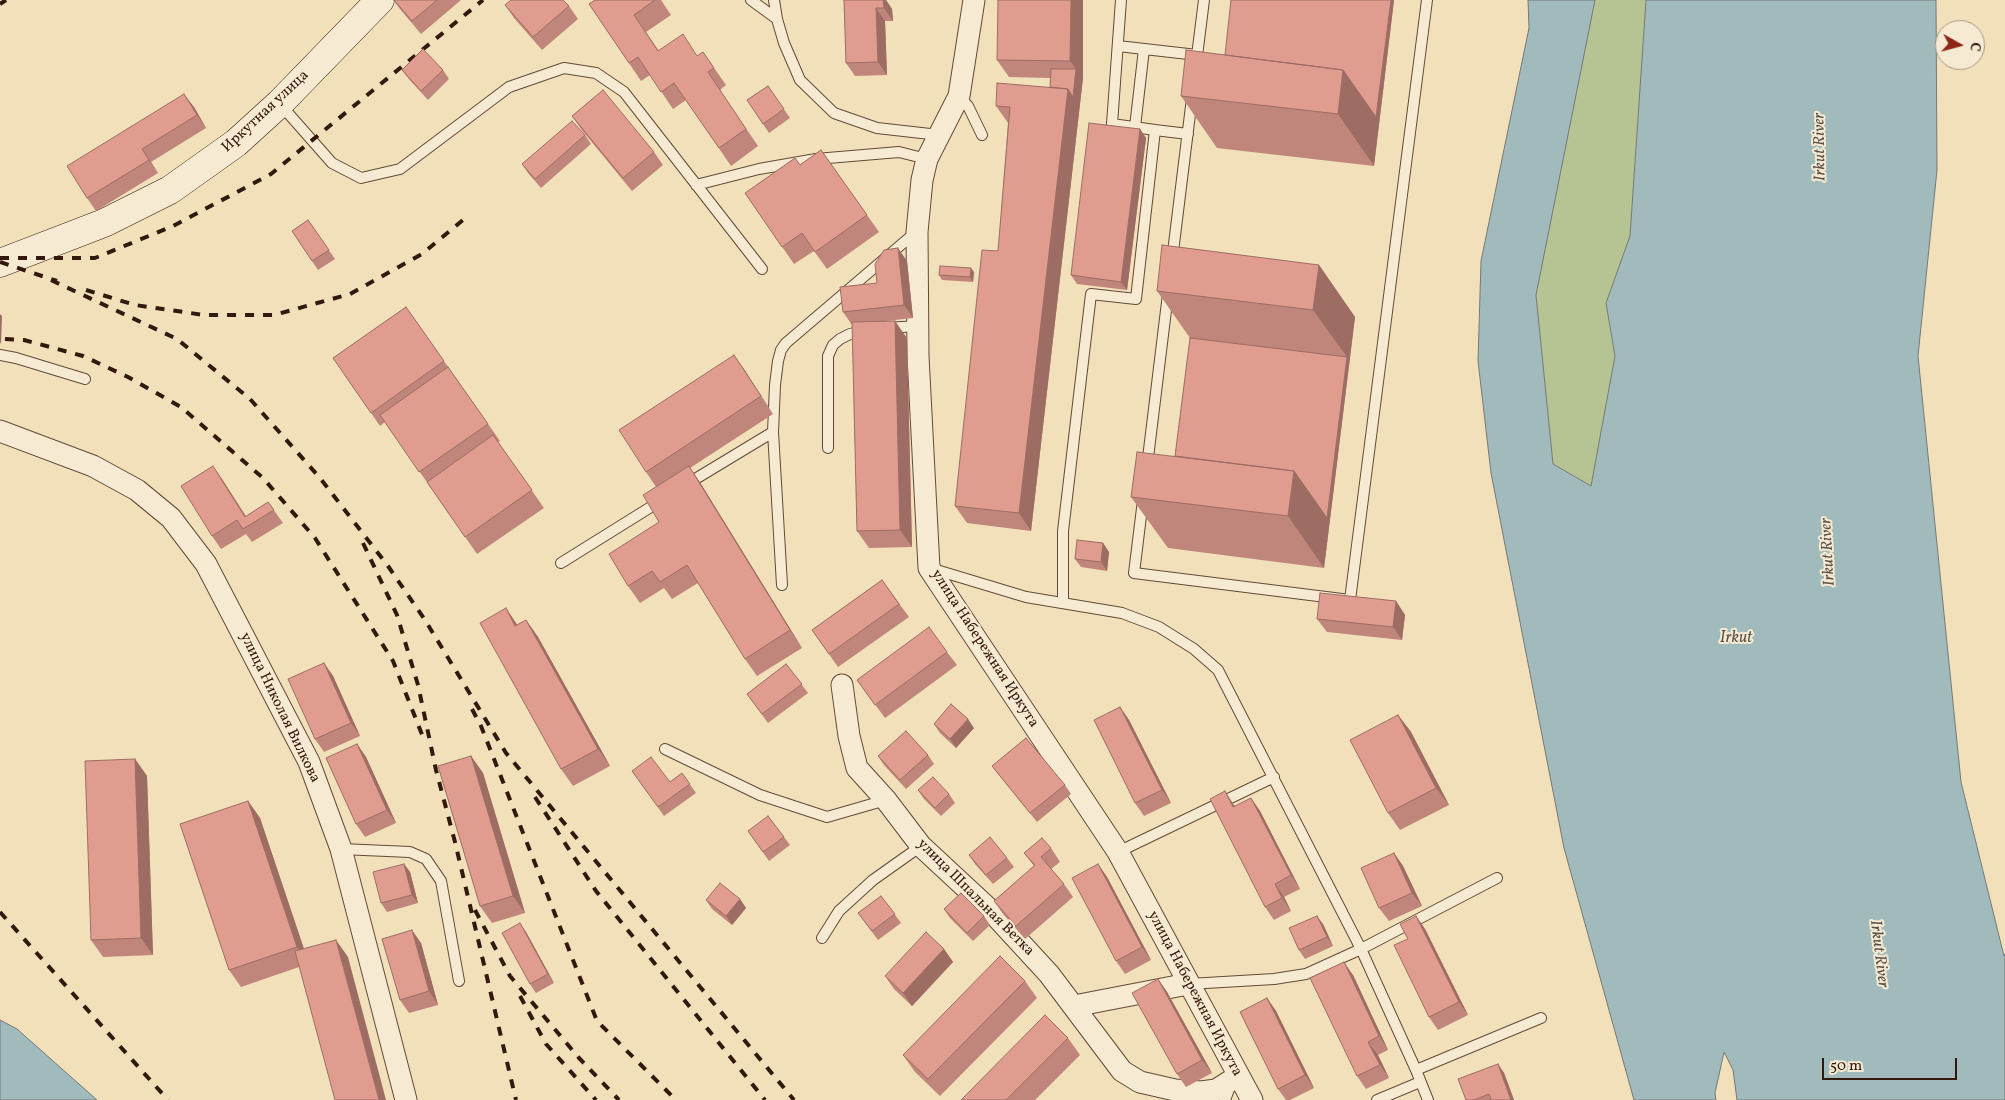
<!DOCTYPE html>
<html>
<head>
<meta charset="utf-8">
<style>
  body { margin:0 }
  #map { position:relative; width:2005px; height:1100px; overflow:hidden; background:#f1e0ba; font-family:Vollkorn,serif }
  canvas { display:block }
  .north { position:absolute; left:1935px; top:20px; width:50px; height:50px; box-sizing:border-box; background:#f6ebd2; border:1px solid #a89783; border-radius:50%; rotate:97deg; font-size:14px; font-weight:700; line-height:20px; text-align:center; color:#34180d }
  .north::after { content:''; display:block; margin:auto; width:18px; height:22px; background:#8f2418; clip-path:polygon(50% 0,100% 100%,50% 72%,0 100%) }
  .scale { position:absolute; left:1822px; top:1058px; width:135px; height:22px; box-sizing:border-box; border:2px solid #34180d; border-top:0; padding-left:6px; font-size:15px; line-height:18px; white-space:nowrap; color:#34180d; -webkit-text-stroke:4px #f6ebd2; paint-order:stroke }
</style>
</head>
<body>
<div id="map">
<canvas width="2005" height="1100"></canvas>
<div class="north">С</div>
<div class="scale">50 m</div>
</div>
<script>
const ctx = document.querySelector('canvas').getContext('2d');
ctx.lineJoin = 'round';
function paint(path, color) { ctx.fillStyle = color; ctx.fill(path, 'evenodd'); }
const shape = rows => new Path2D(rows.map(r => 'M' + r).join(''));
function strokePath(path, color, width, dash) { ctx.strokeStyle = color; ctx.lineWidth = width; ctx.lineCap = dash ? 'butt' : 'round'; ctx.setLineDash(dash || []); ctx.stroke(path); }
function write(font, color, halo, rows, align = 'center') {
  ctx.font = font + ' Vollkorn,serif'; ctx.lineWidth = 4; ctx.setLineDash([]); ctx.textBaseline = 'middle'; ctx.strokeStyle = halo; ctx.fillStyle = color; for (const [text, x, y, turn = 0] of rows) {
    ctx.save(); ctx.translate(x, y); ctx.rotate((+turn || 0) * Math.PI / 180); ctx.textAlign = isNaN(turn) ? turn : align; if (halo) ctx.strokeText(text, 0, 0); ctx.fillText(text, 0, 0); ctx.restore();
  }
}
paint(shape([
  [1595,0,1646,0,1630,236,1606,303,1615,356,1591,486,1553,464,1536,295]
]), '#b6c393');
const water = shape([
  [1528,0,1595,0,1536,295,1553,464,1591,486,1615,356,1606,303,1630,236,1646,0,1936,0,1937,170,1918,356,1961,782,2004,956,2005,954,2005,1100,1737,1100,1733,1070,1724,1052,1715,1093,1716,1100,1634,1100,1564,848,1491,473,1478,361,1481,261,1529,28,1528,0],
  [0,1020,17,1029,97,1100,0,1100,0,1020]
]);
paint(water, '#a1babc');
strokePath(water, '#757976', 1);
const service = shape([
  [751,0,777,19,784,43,800,80,834,113,877,128,939,135],
  [774,0,777,19],
  [1118,46,1197,55],
  [1196,64,1204,0],
  [959,96,968,106,982,135],
  [280,104,332,163,361,178,400,169,509,87,564,68,596,73,624,92,762,269],
  [1135,127,1144,49],
  [1155,130,1188,134],
  [696,185,759,169,816,159,899,152,927,159],
  [1172,260,1192,98],
  [886,328,918,326],
  [0,355,16,358,85,379],
  [773,432,782,585],
  [828,448,828,356,833,345,840,339,850,334,864,331],
  [1147,466,1168,294],
  [687,484,773,432,775,385,778,361,781,350,786,343,916,232],
  [1143,500,1134,573,1350,600,1427,0],
  [561,563,662,500],
  [933,569,1026,597,1122,613,1159,627,1194,649,1218,670,1361,949,1416,1070,1428,1100],
  [1063,603,1063,531,1091,294,1136,299,1155,130,1112,124,1121,0],
  [665,749,760,795,827,817,886,800],
  [341,849,410,852,426,859,441,881,459,981],
  [1118,852,1274,777],
  [822,938,839,911,873,880,921,846],
  [1189,984,1274,979,1306,974,1361,949,1497,878],
  [1416,1070,1541,1018],
  [1225,1100,1231,1084],
  [1377,1100,1420,1082]
]);
const minor = shape([
  [974,0,959,96,927,159,922,180,917,232,918,356,929,568,1118,852,1252,1100],
  [0,431,93,466,137,490,171,518,206,564,309,762,341,849,406,1100],
  [842,685,849,736,857,768,886,800,921,846,990,910,1049,974,1122,1071,1140,1082,1175,1090,1201,1092,1216,1090,1238,1076],
  [1074,1006,1188,984]
]);
const secondary = shape([
  [0,263,104,223,170,190,236,143,280,103,380,0]
]);
strokePath(service, '#634a38', 12);
strokePath(minor, '#634a38', 23);
strokePath(secondary, '#34180d', 29);
strokePath(service, '#f6ebd2', 10);
strokePath(minor, '#f6ebd2', 21);
strokePath(secondary, '#f6ebd2', 28);
strokePath(shape([
  [0,4,6,0],
  [0,258,95,258,173,226,271,174,483,0],
  [0,262,57,281],
  [51,280,177,339,250,399,320,478,388,566,425,620,506,753,794,1100],
  [86,290,135,305,204,315,274,315,350,294,422,254,463,220],
  [5,339,24,340,83,356,128,377,181,407,263,478,315,538,393,661,425,742],
  [363,543,397,615,418,685,436,770,455,842,516,1100],
  [472,709,481,726,597,1021,676,1100],
  [535,797,596,891,765,1100],
  [475,910,510,976,579,1058,619,1100],
  [0,912,168,1100],
  [520,996,546,1044,596,1100]
]), '#34180d', 4, [9, 9]);
paint(shape([
  [393,0,461,0,421,34,400,9],
  [595,0,661,0,671,15,646,32,659,51,697,56,703,52,726,85,720,90,758,146,731,166,686,100,673,109,650,75,641,81,589,4],
  [844,0,886,0,892,9,893,21,885,21,887,75,855,76,846,63],
  [1083,0,1083,78,1031,531,967,523,955,506,998,251,1008,123,996,106,1050,87,1050,78,1009,77,997,60],
  [1394,0,1374,166,1217,148,1181,96,1225,55],
  [505,5,569,6,578,19,542,50,514,18],
  [402,70,443,70,449,79,428,100,408,78],
  [768,86,790,118,769,133,747,100],
  [194,107,206,128,151,162,158,173,96,211,87,198,67,166],
  [572,116,654,152,663,165,632,191,581,129],
  [1140,129,1146,138,1127,290,1077,284,1071,275],
  [585,135,591,144,541,188,528,173,522,164],
  [821,150,879,232,827,269,814,251,794,264,745,193,800,165],
  [308,220,335,259,318,270,292,231],
  [907,261,913,318,886,321,907,338,912,547,869,548,857,531,852,325,843,312,877,283],
  [1319,265,1355,317,1324,568,1168,548,1131,497,1175,456,1190,338,1157,291],
  [974,272,973,282,942,280,939,275],
  [406,307,500,441,498,442,544,508,477,554,385,422,380,426,333,358],
  [734,355,773,414,690,468,701,484,802,648,757,676,745,659,698,583,672,599,664,588,640,603,628,586,659,522,656,487,646,472],
  [222,479,246,516,268,502,283,523,252,542,246,534,221,549,212,536],
  [1103,543,1109,552,1107,571,1081,567,1075,559],
  [882,580,909,617,838,667,812,630],
  [1396,601,1405,615,1402,640,1327,632,1317,619],
  [506,608,517,625,526,620,538,637,610,766,573,786,561,769],
  [947,652,957,665,885,718,857,680],
  [324,663,333,676,360,736,324,752,315,739],
  [786,664,808,693,768,723,747,694],
  [1120,707,1129,720,1171,803,1144,816,1135,803],
  [1398,715,1411,732,1449,805,1400,830,1388,813],
  [934,724,974,728,956,748,940,733],
  [357,744,366,757,396,823,365,837,356,824],
  [928,755,934,764,906,789,884,765,878,756],
  [471,756,483,773,525,913,492,923,480,906],
  [135,759,147,776,153,955,103,957,91,940],
  [992,766,1065,785,1071,794,1037,822,998,774],
  [632,771,670,782,682,773,696,793,664,816],
  [918,790,949,794,955,803,941,816,924,799],
  [1251,798,1260,811,1300,889,1284,897,1291,911,1274,920,1265,907,1235,806],
  [248,801,260,818,304,949,348,957,299,967,241,987,229,970],
  [748,831,784,837,790,845,769,861],
  [1051,848,1060,862,1051,869,1064,884,1073,897,1025,939,1003,914,994,901,1034,866,1024,853],
  [1394,853,1403,866,1422,906,1389,921,1379,908],
  [969,855,1007,858,1014,867,993,884,975,864],
  [404,864,410,872,418,903,387,912,381,903],
  [1098,864,1107,877,1151,960,1125,974,1116,961],
  [881,896,901,923,878,940,858,913],
  [740,899,746,908,732,925,712,909,706,900],
  [944,909,984,916,990,925,973,941,950,918],
  [1416,916,1425,929,1468,1015,1438,1030,1429,1017],
  [1323,924,1333,946,1305,959,1299,950],
  [526,932,554,983,536,993,530,984],
  [421,943,438,1005,409,1013,400,1000],
  [944,949,953,962,912,1006,894,989,885,976],
  [1353,975,1388,1050,1378,1055,1389,1078,1366,1089,1357,1076],
  [1158,979,1167,992,1212,1073,1186,1087,1177,1074],
  [1025,981,1037,998,940,1096,915,1072,903,1055],
  [1267,998,1276,1011,1314,1088,1290,1100,1286,1100,1278,1089],
  [1068,1038,1080,1055,1035,1100,961,1100],
  [1498,1064,1504,1073,1514,1100,1466,1100]
]), '#c1867b');
paint(shape([
  [883,0,886,0,892,9,893,21,884,8],
  [1071,0,1083,0,1083,78,1031,531,1019,513,1068,89,1076,69,1070,61],
  [1391,0,1394,0,1374,166,1338,114,1343,70],
  [876,8,885,21,887,75,878,62],
  [184,94,194,107,206,128,197,115],
  [1140,129,1146,138,1127,290,1121,282],
  [142,149,151,162,158,173,149,160],
  [898,248,907,261,913,318,904,305],
  [1319,265,1355,317,1324,568,1288,516,1294,471,1347,357,1313,310],
  [971,268,974,272,973,282,970,277],
  [0,314,2,316,1,344,0,342],
  [895,321,907,338,912,547,900,530],
  [734,355,746,372,773,414,761,396],
  [213,466,222,479,250,524,245,517],
  [689,466,701,484,802,648,790,630],
  [1103,543,1109,552,1107,571,1101,562],
  [1396,601,1405,615,1402,640,1393,627],
  [506,608,518,626,515,626],
  [526,620,538,637,610,766,598,749],
  [324,663,333,676,360,736,351,723],
  [1120,707,1129,720,1171,803,1162,790],
  [1398,715,1411,732,1449,805,1436,788],
  [968,719,974,728,956,748,950,739],
  [357,744,366,757,396,823,387,810],
  [471,756,483,773,525,913,513,896],
  [135,759,147,776,153,955,141,938],
  [1225,791,1234,805,1242,820,1233,807],
  [1251,798,1260,811,1300,889,1291,875],
  [248,801,260,818,309,964,297,947],
  [1394,853,1403,866,1422,906,1412,893],
  [404,864,410,872,418,903,412,895],
  [1098,864,1107,877,1151,960,1142,947],
  [1275,884,1284,897,1291,911,1282,898],
  [740,899,746,908,732,925,726,916],
  [1317,916,1323,924,1333,946,1327,937],
  [1416,916,1425,929,1468,1015,1459,1002],
  [520,923,526,932,554,983,548,974],
  [412,930,421,943,438,1005,429,991],
  [336,940,348,957,386,1100,379,1100],
  [944,949,953,962,912,1006,903,993],
  [1344,962,1353,975,1388,1050,1379,1036],
  [1158,979,1167,992,1212,1073,1202,1060],
  [1267,998,1276,1011,1314,1088,1305,1075],
  [1368,1042,1378,1055,1389,1078,1380,1065],
  [1498,1064,1504,1073,1514,1100,1511,1100]
]), '#9d6d64');
const building = shape([
  [394,0,437,0,412,21,394,0],
  [511,0,563,0,569,6,533,37,505,5,511,0],
  [595,0,655,0,634,15,658,51,683,34,697,56,703,52,714,68,708,72,746,129,719,148,674,83,661,92,638,57,629,63,589,4,595,0],
  [844,0,883,0,884,8,876,8,878,62,846,63,844,0],
  [998,0,1071,0,1070,61,997,60,998,0],
  [1231,0,1391,0,1376,117,1343,70,1225,55,1231,0],
  [423,49,443,70,421,91,402,70,423,49],
  [1186,50,1343,70,1338,114,1181,96,1186,50],
  [1051,69,1076,69,1073,97,1068,89,1050,87,1051,69],
  [997,83,1068,89,1019,513,955,506,982,250,998,251,1010,107,996,106,997,83],
  [768,86,784,109,763,124,747,100,768,86],
  [603,90,654,152,623,178,572,116,603,90],
  [184,94,197,115,142,149,149,160,87,198,67,166,184,94],
  [572,121,585,135,535,179,522,164,572,121],
  [1089,123,1140,129,1121,282,1071,275,1089,123],
  [821,150,867,215,815,252,802,233,782,247,745,193,795,158,800,165,821,150],
  [308,220,329,250,312,261,292,231,308,220],
  [1162,245,1319,265,1313,310,1157,291,1162,245],
  [898,248,904,305,843,312,840,287,877,283,875,264,884,250,898,248],
  [940,266,971,268,970,277,939,275,940,266],
  [406,307,444,361,371,413,333,358,406,307],
  [895,321,900,530,857,531,852,322,895,321],
  [1190,338,1347,357,1327,518,1294,471,1175,456,1190,338],
  [734,355,761,396,646,472,619,430,734,355],
  [448,367,488,424,419,472,380,415,448,367],
  [493,435,532,490,465,537,427,482,493,435],
  [1137,452,1294,471,1288,516,1131,497,1137,452],
  [213,466,245,517,268,502,274,510,243,529,237,520,212,536,181,486,213,466],
  [689,466,790,630,745,659,687,565,660,582,652,571,628,586,609,554,659,522,643,495,689,466],
  [1077,540,1103,543,1101,562,1075,559,1077,540],
  [882,580,899,604,829,654,812,630,882,580],
  [1320,593,1396,601,1393,627,1317,619,1320,593],
  [506,608,515,626,526,620,598,749,561,769,480,623,506,608],
  [929,627,947,652,875,705,857,680,929,627],
  [324,663,351,723,315,739,288,679,324,663],
  [786,664,802,684,762,714,747,694,786,664],
  [951,704,968,719,950,739,934,724,951,704],
  [1120,707,1162,790,1135,803,1094,720,1120,707],
  [1398,715,1436,788,1388,813,1350,740,1398,715],
  [906,731,928,755,900,780,878,756,906,731],
  [1026,738,1065,785,1030,813,992,766,1026,738],
  [357,744,387,810,356,824,326,758,357,744],
  [471,756,513,896,480,906,438,766,471,756],
  [651,757,670,782,682,773,690,784,658,807,632,771,651,757],
  [135,759,141,938,91,940,85,761,135,759],
  [933,777,949,794,935,808,918,790,933,777],
  [1225,791,1233,807,1251,798,1291,875,1275,884,1282,898,1265,907,1210,799,1225,791],
  [248,801,297,947,229,970,180,824,248,801],
  [768,816,784,837,763,852,748,831,768,816],
  [990,837,1007,858,986,875,969,855,990,837],
  [1042,838,1051,848,1041,857,1064,884,1016,926,994,901,1035,865,1024,853,1042,838],
  [1394,853,1412,893,1379,908,1361,868,1394,853],
  [404,864,412,895,381,903,373,872,404,864],
  [1098,864,1142,947,1116,961,1072,878,1098,864],
  [720,883,740,899,726,916,706,900,720,883],
  [961,893,984,916,967,933,944,909,961,893],
  [881,896,895,914,872,931,858,913,881,896],
  [1317,916,1327,937,1299,950,1289,928,1317,916],
  [1416,916,1459,1002,1429,1017,1394,945,1408,939,1400,924,1416,916],
  [520,923,548,974,530,984,502,933,520,923],
  [412,930,429,991,400,1000,382,939,412,930],
  [926,932,944,949,903,993,885,976,926,932],
  [336,940,379,1100,335,1100,295,951,336,940],
  [1000,956,1025,981,928,1079,903,1055,1000,956],
  [1344,962,1379,1036,1368,1042,1380,1065,1357,1076,1310,978,1344,962],
  [1158,979,1202,1060,1177,1074,1132,993,1158,979],
  [1267,998,1305,1075,1278,1089,1240,1012,1267,998],
  [1045,1015,1068,1038,1006,1100,961,1100,1045,1015],
  [1498,1064,1511,1100,1491,1100,1489,1094,1474,1100,1466,1100,1458,1079,1498,1064]
]);
paint(building, '#e09c8f');
strokePath(building, '#9d6d64', 1);
write('15px', '#34180d', '#f6ebd2', [
  ["Иркутная улица",266,112,-43],
  ["улица Набережная Иркута",984,649,57],
  ["улица Николая Вилкова",279,708,64],
  ["улица Шпальная Ветка",975,898,45],
  ["улица Набережная Иркута",1194,994,62]
]);
write('italic 16px', '#5a514a', '#f6ebd2', [
  ["Irkut River",1821,147,-91],
  ["Irkut River",1829,552,-93],
  ["Irkut",1736,639],
  ["Irkut River",1878,954,83]
]);
</script>
</body>
</html>
